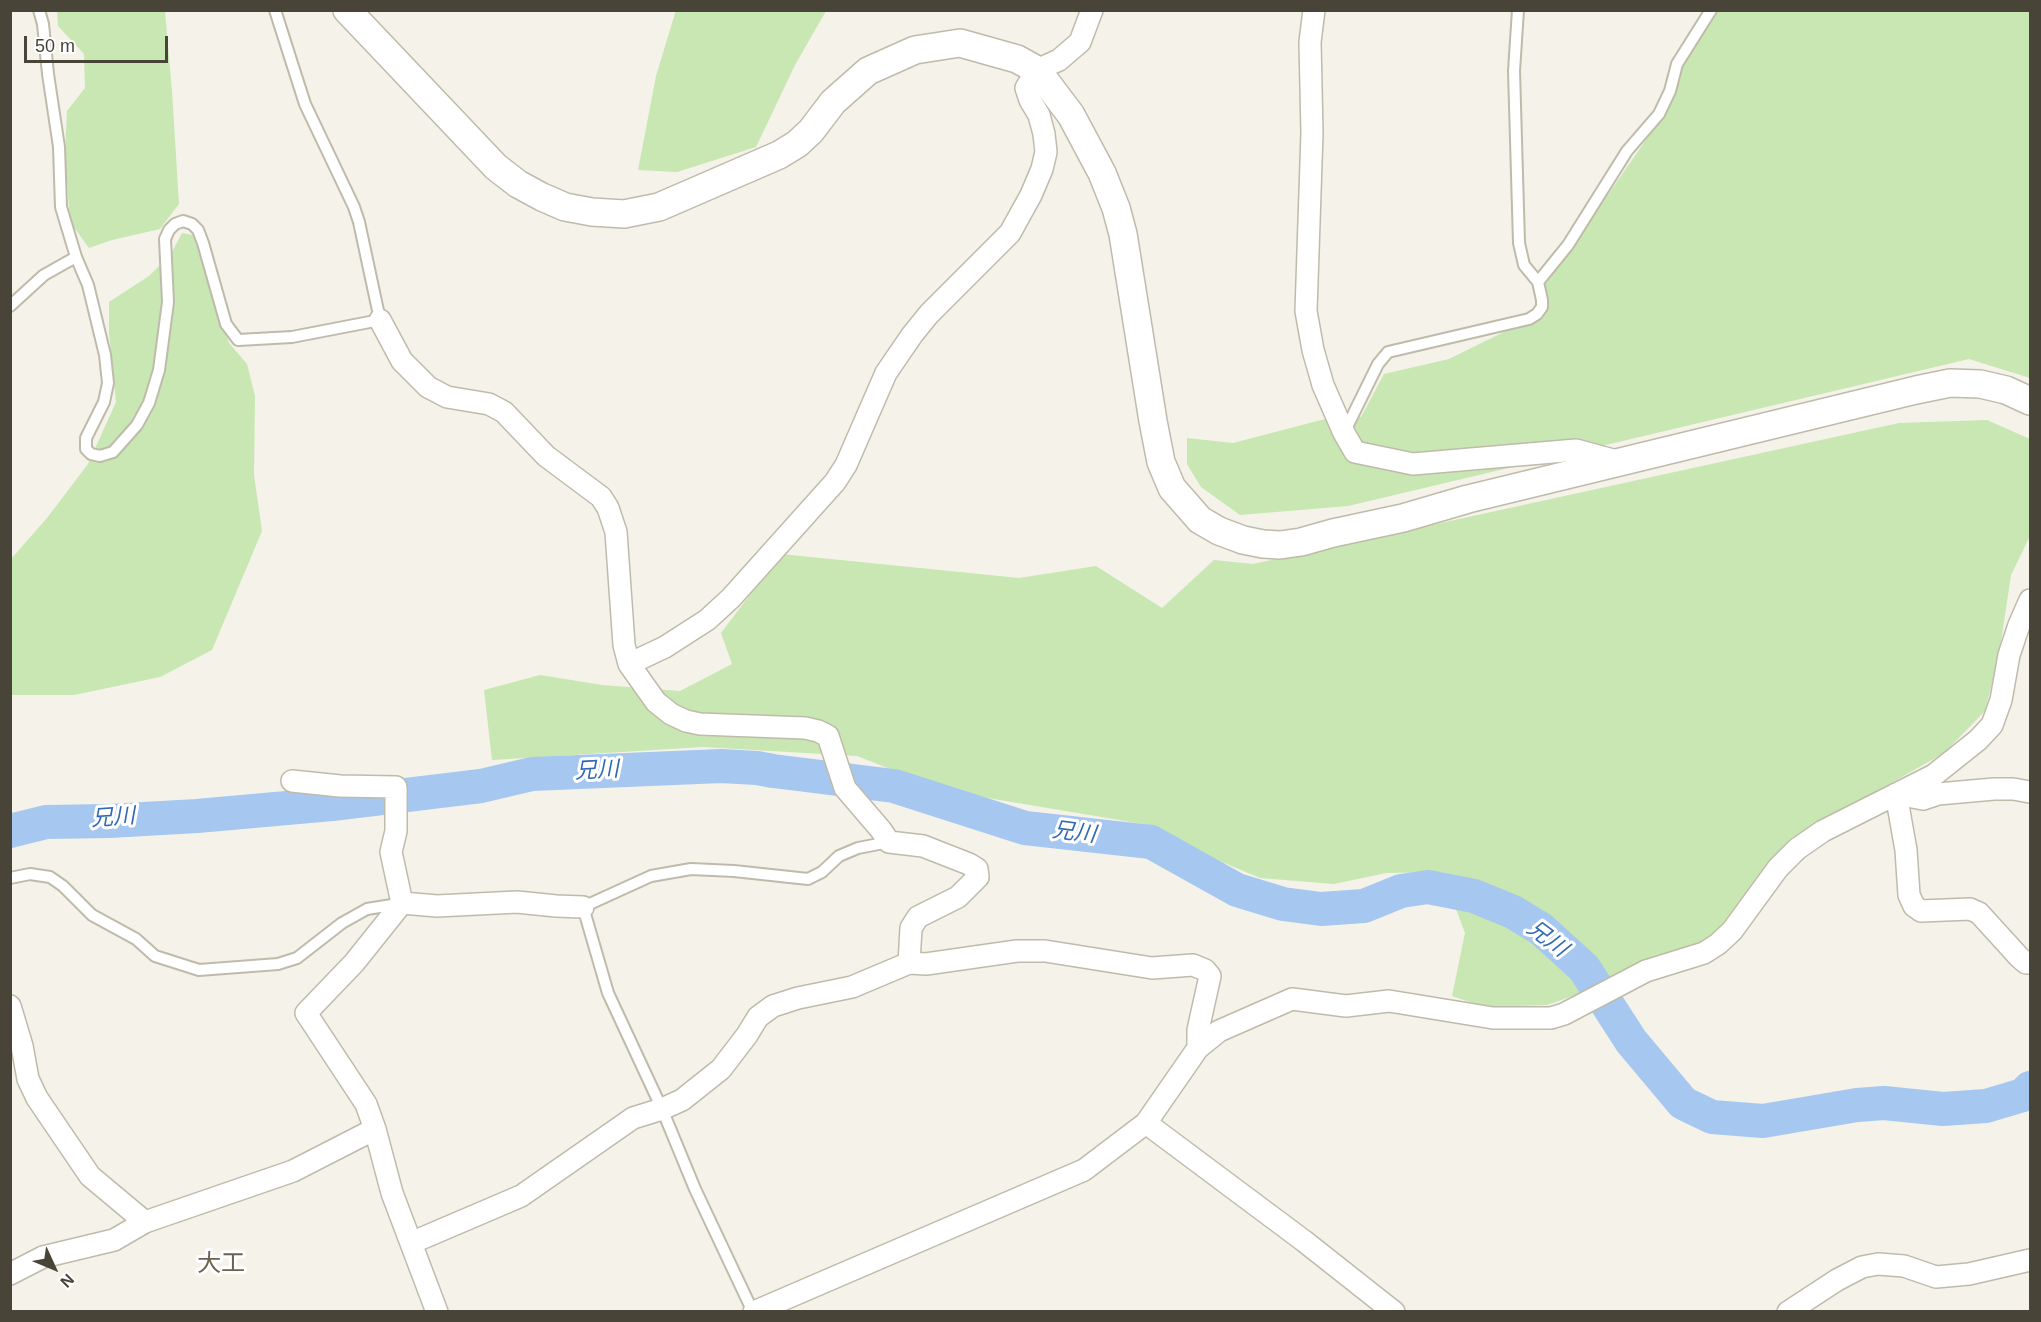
<!DOCTYPE html>
<html>
<head>
<meta charset="utf-8">
<style>
  body { margin:0 }
  #map { position:relative; width:2041px; height:1322px; overflow:hidden; background:#f4f2e9; font-family:Arial,sans-serif }
  canvas { display:block }
  .frame { position:absolute; inset:0; border:12px solid #484437; pointer-events:none }
  .north { position:absolute; left:24px; top:1238px; width:60px; height:60px; -webkit-text-stroke:4px #fff; paint-order:stroke; rotate:134deg; font-size:16px; font-weight:700; line-height:24px; text-align:center; color:#484437 }
  .north::after { content:''; display:block; margin:auto; width:21px; height:27px; background:#484437; clip-path:polygon(50% 0,100% 100%,50% 72%,0 100%) }
  .scale { position:absolute; left:24px; top:36px; width:144px; height:27px; box-sizing:border-box; border:3px solid #484437; border-top:0; padding-left:8px; font-size:18px; line-height:21px; white-space:nowrap; color:#484437; -webkit-text-stroke:4px #fff; paint-order:stroke }
</style>
</head>
<body>
<div id="map">
<canvas width="2041" height="1322"></canvas>
<div class="frame"></div>
<div class="north">N</div>
<div class="scale">50 m</div>
</div>
<script>
const ctx = document.querySelector('canvas').getContext('2d');
ctx.lineJoin = 'round';
function paint(path, color) { ctx.fillStyle = color; ctx.fill(path, 'evenodd'); }
const shape = rows => new Path2D(rows.map(r => 'M' + r).join(''));
function strokePath(path, color, width, dash) { ctx.strokeStyle = color; ctx.lineWidth = width; ctx.lineCap = dash ? 'butt' : 'round'; ctx.setLineDash(dash || []); ctx.stroke(path); }
function write(font, color, halo, rows, align = 'center') {
  ctx.font = font + ' Arial,"Noto Sans JP",sans-serif'; ctx.lineWidth = 6; ctx.setLineDash([]); ctx.textBaseline = 'middle'; ctx.strokeStyle = halo; ctx.fillStyle = color; for (const [text, x, y, turn = 0] of rows) {
    ctx.save(); ctx.translate(x, y); ctx.rotate((+turn || 0) * Math.PI / 180); ctx.textAlign = isNaN(turn) ? turn : align; if (halo) ctx.strokeText(text, 0, 0); ctx.fillText(text, 0, 0); ctx.restore();
  }
}
paint(shape([
  [676,10,826,11,795,65,756,147,677,172,638,170,656,76],
  [57,11,165,11,172,91,179,204,160,229,112,240,89,248,70,222,65,153,67,111,85,88,84,54,58,26],
  [1713,11,2030,11,2030,378,1969,359,1348,506,1240,515,1201,487,1187,464,1187,438,1233,443,1329,418,1361,417,1384,374,1449,359,1514,327,1540,318,1549,306,1542,285,1570,249,1664,114,1681,65],
  [182,233,193,235,229,343,247,364,255,396,254,475,262,531,212,650,160,677,74,695,11,695,11,559,47,518,88,464,116,402,109,332,109,302,149,276,171,254],
  [1987,420,2030,439,2030,536,2011,575,1999,655,1985,711,1944,753,1807,831,1736,914,1702,946,1607,984,1547,1005,1484,1007,1452,996,1465,933,1442,872,1386,873,1334,884,1260,878,1203,854,1149,825,946,791,857,756,703,747,492,760,484,690,540,675,602,685,680,691,732,664,721,633,781,554,1019,578,1096,566,1162,608,1214,560,1253,564,1899,423]
]), '#c8e7b2');
strokePath(shape([
  [10,831,46,822,109,821,197,816,332,804,481,786,532,774,721,766,757,768,773,771,894,786,1025,828,1151,842,1237,890,1283,904,1321,909,1364,906,1401,891,1428,887,1474,896,1513,912,1541,929,1584,968,1631,1041,1683,1103,1712,1117,1763,1121,1857,1105,1884,1103,1943,1109,1986,1106,2023,1095,2030,1088]
]), '#a6c7ef', 34);
const service = shape([
  [39,10,43,24,48,74,59,147,61,207,76,257],
  [1538,282,1568,245,1627,151,1659,114,1670,91,1677,64,1711,10],
  [10,306,44,275,76,257,88,285,105,355,108,383,104,402,86,438,86,449,91,454,100,456,113,452,137,425,149,403,159,370,168,302,165,239,169,230,175,224,183,221,192,224,198,230,203,243,226,324,238,340,292,337,380,320,359,222,354,207,305,104,275,10],
  [1344,433,1378,364,1388,352,1529,319,1537,314,1542,307,1542,300,1538,282,1524,265,1519,243,1514,71,1518,10],
  [10,878,30,874,50,877,63,886,92,915,136,939,155,956,199,970,278,964,297,958,342,923,367,909,398,904],
  [753,1312,695,1189,662,1109,608,993,583,907,651,876,691,869,734,871,808,879,822,872,839,856,858,848,889,842]
]);
const minor = shape([
  [1314,10,1310,42,1312,133,1306,311,1313,350,1323,385,1344,433,1355,452,1413,464,1576,450,1620,462],
  [380,320,402,361,428,387,447,397,489,404,504,412,546,456,601,497,608,508,616,532,624,645,629,664,656,702,671,714,686,721,700,724,805,728,818,731,828,736,845,788,881,830,889,842,923,846,969,864,977,869,978,877,958,897,918,917,911,928,909,963],
  [629,664,665,647,707,620,731,598,835,482,846,465,886,373,912,335,929,314,1010,233,1031,195,1042,169,1046,152,1044,134,1039,115,1030,100,1026,88,1037,70,1059,60,1080,42,1092,10],
  [292,781,340,786,396,787,396,831,391,852,402,903],
  [1896,794,1906,850,1909,895,1914,906,1921,911,1970,909,1979,913,2019,957,2026,963,2030,963],
  [1896,794,1923,799,1938,794,1994,789,2013,789,2030,792],
  [402,903,354,963,306,1013,366,1104,375,1129,392,1193,437,1312],
  [402,903,437,906,517,902,556,906,583,907],
  [10,1006,22,1046,28,1079,37,1098,90,1176,145,1222],
  [1146,1123,1304,1241,1394,1312],
  [411,1243,521,1196,633,1118,662,1109,682,1100,721,1069,747,1035,758,1017,773,1006,798,998,852,987,909,963,926,964,1017,951,1045,951,1152,968,1193,965,1205,970,1210,976,1198,1030,1198,1048],
  [10,1274,43,1257,114,1240,145,1222,293,1171,375,1129],
  [754,1312,1084,1170,1146,1123,1198,1048,1219,1031,1292,999,1346,1006,1389,1001,1493,1018,1551,1018,1564,1014,1646,971,1704,953,1718,944,1732,931,1778,868,1797,849,1823,831,1934,775,1978,740,1992,725,2001,700,2009,655,2019,625,2030,600],
  [1788,1312,1837,1280,1862,1267,1878,1264,1904,1266,1936,1277,1969,1274,2030,1260]
]);
const tertiary = shape([
  [347,10,496,167,518,184,542,197,565,207,592,212,624,214,659,207,779,155,797,144,811,131,833,102,868,71,915,50,960,43,1017,59,1037,70,1071,115,1102,173,1116,208,1123,234,1153,421,1161,462,1172,488,1200,520,1219,531,1243,540,1263,544,1280,545,1301,542,1333,533,1403,518,1468,499,1916,390,1950,383,1980,384,2006,390,2030,401]
]);
strokePath(service, '#bfbbab', 14);
strokePath(minor, '#bfbbab', 24);
strokePath(tertiary, '#bfbbab', 30);
strokePath(service, '#fff', 10);
strokePath(minor, '#fff', 21);
strokePath(tertiary, '#fff', 27);
write('italic 22px', '#3169b3', '#fff', [
  ["兄川",597,771,-3],
  ["兄川",113,818,-4],
  ["兄川",1074,833,7],
  ["兄川",1547,939,37]
]);
write('24px', '#6a634e', '#fff', [
  ["大工",221,1264]
]);
</script>
</body>
</html>
